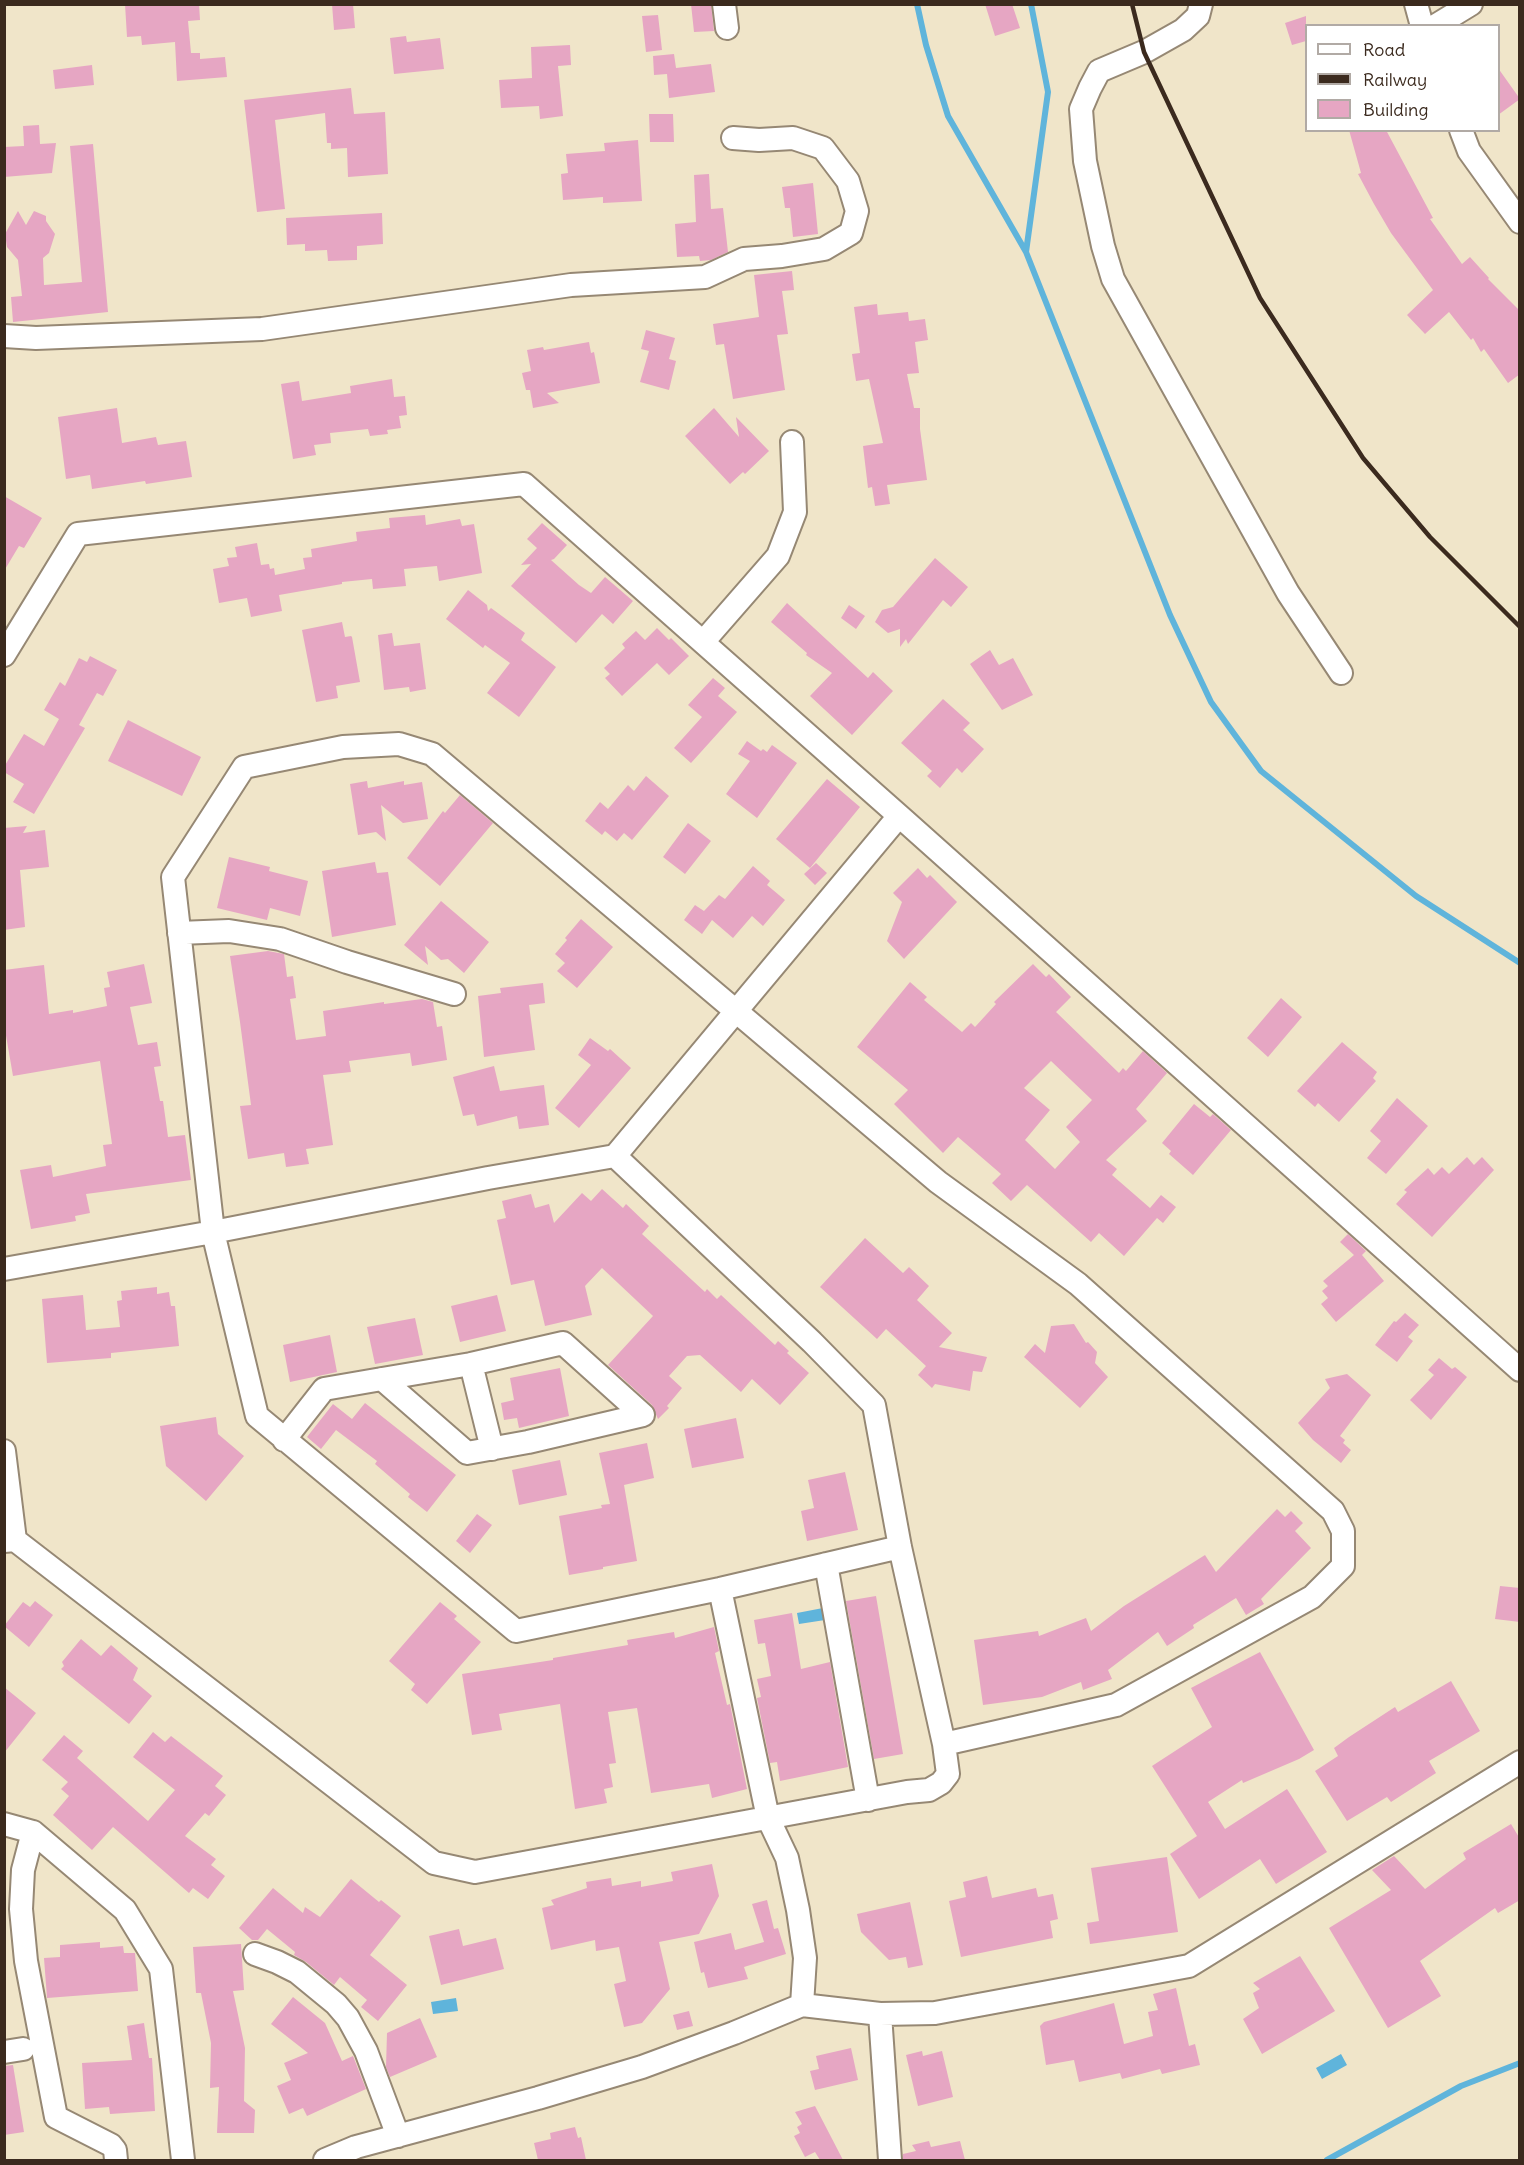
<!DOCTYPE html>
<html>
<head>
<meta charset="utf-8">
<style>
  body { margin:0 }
  #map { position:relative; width:1524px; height:2165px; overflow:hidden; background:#f0e5c9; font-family:Delius,sans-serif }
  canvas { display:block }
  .frame { position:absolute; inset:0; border:6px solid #3b2a1e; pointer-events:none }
  .legend { position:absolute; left:1305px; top:24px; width:195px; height:108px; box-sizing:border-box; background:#fff; border:2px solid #b1aaa5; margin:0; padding:8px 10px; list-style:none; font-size:18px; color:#3b2a1e }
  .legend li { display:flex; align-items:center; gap:12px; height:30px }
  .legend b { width:30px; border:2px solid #b1aaa5 }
</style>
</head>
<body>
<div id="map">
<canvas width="1524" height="2165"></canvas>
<div class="frame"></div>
<ul class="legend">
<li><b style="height:8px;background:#fff"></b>Road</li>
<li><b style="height:8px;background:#3b2a1e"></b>Railway</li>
<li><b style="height:16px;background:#e6a6c3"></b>Building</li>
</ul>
</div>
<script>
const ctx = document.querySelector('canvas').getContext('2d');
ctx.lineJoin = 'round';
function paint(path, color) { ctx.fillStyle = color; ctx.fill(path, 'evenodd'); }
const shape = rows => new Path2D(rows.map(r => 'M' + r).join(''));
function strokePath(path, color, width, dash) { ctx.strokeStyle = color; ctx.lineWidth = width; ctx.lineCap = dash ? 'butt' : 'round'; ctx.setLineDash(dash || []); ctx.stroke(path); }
paint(shape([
  [823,1608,825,1620,799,1624,797,1613],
  [456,1998,458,2011,433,2014,431,2002],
  [1341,2054,1347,2065,1322,2079,1316,2068]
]), '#5fb4db');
strokePath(shape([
  [917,4,926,45,948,116,1026,252,1170,615,1211,702,1261,771,1416,896,1520,963],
  [1026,252,1048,92,1031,4],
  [1327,2160,1461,2086,1520,2063]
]), '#5fb4db', 6);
paint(shape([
  [125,4,199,4,200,20,188,21,191,53,200,53,200,59,225,57,227,77,177,81,175,42,142,45,141,36,127,37],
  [332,4,353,4,355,28,334,30],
  [691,4,711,4,714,31,694,32],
  [985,4,1012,4,1020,28,995,36],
  [658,15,662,50,646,52,642,16],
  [1306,16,1306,41,1292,45,1285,23],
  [406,36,407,42,440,38,444,69,394,74,390,38],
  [570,45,571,65,558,66,563,116,540,119,539,106,501,108,499,80,532,78,531,47],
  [674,54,676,68,711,64,715,92,669,98,667,74,654,75,653,56],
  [92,65,94,85,55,89,53,70],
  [1498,68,1520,99,1498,115],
  [351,88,354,114,385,112,388,174,348,177,347,148,331,149,331,143,327,143,325,113,275,120,285,209,257,212,244,100],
  [649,114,673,114,674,142,650,142],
  [39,125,40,144,56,143,52,173,4,177,4,147,24,146,23,126],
  [1349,130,1386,130,1433,218,1430,219,1462,264,1470,257,1489,278,1488,279,1520,311,1520,374,1508,383,1484,349,1481,352,1473,338,1471,340,1449,312,1425,334,1407,315,1433,290,1391,233,1374,204,1358,174,1361,173],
  [638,140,642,201,603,203,603,197,563,200,561,174,568,173,566,154,605,151,604,143],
  [93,144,108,312,13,322,11,297,22,296,18,260,7,247,5,234,18,211,26,225,34,211,46,216,46,221,55,234,49,253,43,258,44,285,82,282,70,146],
  [709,174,711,209,723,208,728,252,711,260,700,261,699,256,677,257,675,224,696,222,694,175],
  [813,183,818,234,793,237,790,208,785,208,782,187],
  [382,213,383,244,357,246,357,260,328,261,327,250,305,251,305,244,287,245,286,218],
  [792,271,794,290,782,291,788,334,777,335,785,390,733,399,724,344,716,345,713,324,759,317,754,275],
  [877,304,878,315,908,312,909,321,925,319,928,340,915,342,919,373,907,374,914,408,920,408,920,429,927,480,887,485,890,504,875,506,872,487,868,488,863,446,883,443,869,379,856,381,852,354,860,353,854,307],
  [646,330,675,338,669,359,676,361,669,390,640,382,649,351,641,349],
  [589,342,591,353,594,352,600,383,547,393,559,403,533,408,530,390,526,390,522,373,531,371,527,350,543,347,544,350],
  [392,379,394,397,405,396,407,415,399,416,401,428,387,430,388,434,370,436,368,429,330,433,331,443,314,445,316,455,293,459,281,384,299,381,302,401,351,393,350,386],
  [117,408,122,443,156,437,158,445,186,441,192,477,146,484,145,481,92,489,90,475,66,479,58,417],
  [714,408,739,437,736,417,769,451,745,474,743,472,730,484,685,436],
  [4,496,42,518,24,548,19,546,4,571],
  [425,515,426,525,460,519,462,526,474,524,482,573,439,581,437,566,404,569,406,586,373,589,372,579,342,582,342,584,279,595,282,611,251,617,247,598,219,603,213,569,229,566,227,558,237,557,235,547,257,543,261,565,269,564,270,569,274,568,275,575,305,569,303,558,312,557,311,549,357,541,356,532,390,528,389,518],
  [542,523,567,545,554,559,551,560,579,585,591,593,605,577,633,601,613,624,602,614,576,643,511,586,531,564,521,565,537,548,527,539],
  [935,558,968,587,951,607,943,600,908,644,906,639,900,647,900,629,888,633,875,622,882,610,893,607],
  [468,590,487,605,488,611,491,608,525,633,521,640,556,667,519,717,487,693,510,663,485,645,483,648,446,619],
  [787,603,868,678,873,672,893,691,852,735,810,696,832,673,806,655,807,653,771,622],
  [849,605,865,616,856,629,841,618],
  [342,622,345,637,351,636,352,637,360,682,336,686,338,698,316,702,302,630],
  [657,628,669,640,671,638,689,656,669,675,657,663,622,696,605,678,610,674,604,668,625,648,622,644,636,631,645,640],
  [392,633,394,646,420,643,426,689,410,692,409,687,384,690,378,635],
  [990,650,999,665,1013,658,1033,695,1002,710,970,664],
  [90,656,117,670,103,696,97,693,79,725,85,728,34,814,13,802,24,784,4,772,4,767,24,734,44,746,59,719,44,710,60,682,65,686,79,658,87,662],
  [713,678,725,688,718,696,737,712,691,763,674,748,702,717,688,705],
  [943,699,970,723,963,730,984,749,962,773,957,768,940,788,927,776,932,771,901,743],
  [128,720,201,757,182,796,108,761],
  [747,741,761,751,763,749,767,752,772,745,797,763,757,818,726,794,750,761,738,754],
  [646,776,669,796,632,840,624,833,617,841,605,831,602,835,585,821,600,802,608,809,628,785,634,791],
  [827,779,860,807,810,868,776,839],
  [367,781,368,788,404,781,404,785,422,782,428,819,403,823,381,805,386,841,376,832,358,835,350,784],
  [460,795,493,823,440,886,407,858,443,811,445,813],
  [688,823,711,841,685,874,663,857],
  [27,826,23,833,45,830,49,867,20,870,25,927,4,930,4,828],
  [229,857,270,867,269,871,308,881,300,916,270,908,267,920,217,908],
  [375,862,377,873,388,872,396,925,332,937,322,871],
  [816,863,827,873,815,885,804,874],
  [753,866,770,881,767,885,785,900,763,926,752,916,733,938,712,920,702,934,684,920,695,905,704,911,719,895,725,899],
  [918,868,927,878,930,875,957,902,904,959,887,941,902,902,893,893],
  [441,901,489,942,464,973,448,959,441,960,425,946,428,965,404,945],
  [581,919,613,947,577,988,557,971,565,963,555,954,567,940,565,938],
  [268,951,284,954,287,977,293,976,296,998,290,999,296,1040,326,1036,323,1011,384,1002,384,1004,422,999,433,1002,437,1027,442,1026,447,1060,412,1066,410,1053,349,1061,351,1072,323,1075,333,1145,306,1149,309,1164,286,1167,284,1153,248,1159,240,1106,251,1105,240,1022,230,956],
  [144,964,152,1003,130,1007,138,1045,157,1042,161,1066,154,1067,160,1101,163,1101,168,1137,185,1135,191,1180,86,1194,90,1213,75,1216,76,1221,31,1229,20,1170,51,1165,53,1177,106,1166,103,1145,112,1144,100,1061,13,1076,4,1024,4,970,44,965,49,1014,73,1010,73,1013,107,1006,104,988,110,987,107,972],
  [1033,964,1046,977,1049,974,1071,997,1056,1012,1119,1073,1123,1068,1126,1071,1143,1051,1167,1073,1136,1109,1147,1121,1106,1160,1117,1169,1112,1175,1150,1208,1161,1195,1176,1207,1163,1223,1157,1218,1124,1256,1099,1233,1091,1242,1027,1185,1011,1201,992,1183,1001,1174,958,1137,943,1153,894,1104,908,1090,857,1047,910,982,927,997,924,1000,962,1032,971,1023,975,1027,996,1004,994,1002],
  [1051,1061,1092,1100,1066,1127,1080,1142,1055,1169,1025,1140,1050,1110,1024,1088],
  [543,983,545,1003,529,1005,535,1050,484,1057,478,996,501,993,500,988],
  [1281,998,1302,1017,1268,1057,1247,1038],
  [590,1038,608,1051,610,1049,631,1068,579,1128,555,1108,591,1065,578,1055],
  [1342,1042,1377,1072,1373,1078,1376,1081,1339,1122,1318,1103,1315,1107,1297,1091],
  [494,1066,500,1091,544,1085,549,1125,519,1129,517,1116,477,1126,474,1114,463,1116,453,1077],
  [1397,1098,1428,1126,1386,1174,1367,1158,1381,1141,1370,1131],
  [1194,1104,1210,1117,1213,1114,1231,1130,1193,1175,1169,1154,1171,1151,1162,1143],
  [1467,1157,1474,1165,1482,1157,1494,1170,1432,1237,1396,1204,1407,1192,1404,1190,1428,1168,1434,1175,1442,1167,1449,1174],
  [602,1189,623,1208,626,1204,649,1226,642,1234,705,1292,707,1289,717,1299,721,1295,775,1345,778,1341,789,1351,787,1353,809,1373,780,1405,752,1379,741,1392,700,1355,687,1356,669,1376,682,1388,667,1406,669,1408,658,1419,652,1405,608,1365,653,1316,602,1268,585,1286,592,1315,545,1326,534,1280,511,1285,497,1220,506,1218,502,1201,531,1194,535,1208,549,1204,554,1223,582,1193,591,1201],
  [1348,1234,1366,1251,1362,1255,1384,1281,1336,1322,1321,1304,1328,1298,1322,1291,1328,1286,1323,1281,1354,1255,1340,1242],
  [865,1238,903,1273,909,1267,929,1286,917,1300,952,1333,939,1347,987,1357,982,1372,973,1371,970,1391,935,1384,932,1388,918,1375,926,1366,886,1329,877,1339,820,1287],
  [157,1287,157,1294,169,1292,171,1306,175,1306,179,1346,111,1353,111,1358,47,1363,42,1299,83,1295,86,1330,120,1327,117,1301,122,1300,121,1291],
  [497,1295,506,1331,460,1342,451,1306],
  [1405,1313,1419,1325,1408,1337,1413,1341,1397,1362,1375,1345,1394,1321,1396,1322],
  [415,1318,423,1355,375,1364,367,1327],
  [1074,1324,1086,1343,1088,1342,1097,1352,1095,1363,1108,1377,1080,1408,1024,1357,1035,1344,1045,1353,1051,1326],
  [330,1335,337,1372,290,1382,283,1345],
  [1439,1358,1452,1369,1455,1367,1467,1377,1431,1420,1410,1400,1434,1375,1428,1370],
  [560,1368,569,1416,519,1428,517,1418,504,1420,501,1403,514,1400,510,1378],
  [1347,1374,1371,1395,1340,1436,1345,1440,1343,1443,1351,1450,1341,1463,1313,1440,1298,1423,1330,1388,1325,1379],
  [365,1403,456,1475,427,1512,408,1497,410,1494,375,1464,377,1461,336,1430,321,1449,307,1437,333,1404,352,1419],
  [216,1417,218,1434,244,1456,206,1501,166,1466,160,1426],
  [736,1418,744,1458,692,1468,684,1429],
  [647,1443,654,1478,624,1485,637,1561,603,1567,603,1569,569,1575,559,1516,602,1508,601,1505,610,1504,599,1453],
  [560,1460,567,1495,519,1505,512,1470],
  [845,1472,858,1530,807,1541,801,1511,814,1508,808,1480],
  [1277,1509,1285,1517,1291,1511,1303,1523,1295,1531,1311,1548,1261,1599,1264,1604,1246,1615,1236,1598,1193,1625,1194,1628,1167,1646,1158,1632,1108,1670,1112,1679,1083,1690,1081,1682,1042,1697,983,1705,974,1640,1038,1631,1039,1636,1086,1618,1091,1631,1124,1606,1205,1555,1216,1572],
  [477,1514,492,1525,470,1553,456,1541],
  [1500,1586,1520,1588,1520,1622,1495,1619],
  [876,1596,903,1754,874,1759,846,1601],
  [35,1601,53,1615,29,1647,4,1626,23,1602,30,1607],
  [440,1602,457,1616,454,1619,481,1642,427,1704,411,1690,415,1684,389,1661],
  [792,1613,801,1669,830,1662,848,1767,780,1781,777,1762,770,1763,757,1698,761,1697,757,1679,771,1676,765,1643,758,1644,754,1620],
  [714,1627,719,1651,715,1653,727,1705,730,1704,747,1789,712,1798,709,1784,651,1793,637,1708,608,1712,616,1763,609,1764,613,1787,604,1789,607,1803,575,1809,560,1704,499,1714,502,1730,472,1735,462,1674,553,1660,553,1658,628,1645,627,1640,674,1632,675,1638],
  [81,1639,101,1656,111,1645,138,1668,133,1680,152,1696,129,1724,61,1669,64,1666,62,1662],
  [1260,1652,1314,1750,1299,1759,1243,1783,1242,1780,1208,1802,1225,1829,1287,1789,1327,1852,1276,1884,1260,1859,1199,1899,1170,1854,1197,1836,1152,1766,1212,1727,1191,1688],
  [1451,1681,1480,1731,1429,1761,1436,1773,1391,1802,1387,1797,1347,1821,1315,1771,1338,1756,1334,1748,1349,1737,1395,1707,1398,1712],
  [4,1687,36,1713,4,1753],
  [153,1732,165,1742,171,1736,223,1776,215,1786,226,1795,209,1816,205,1813,185,1836,216,1859,211,1865,225,1876,208,1899,193,1888,189,1893,113,1827,92,1850,53,1815,69,1796,61,1789,68,1782,42,1760,64,1735,83,1751,77,1758,148,1821,175,1790,133,1757],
  [1511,1824,1520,1839,1520,1900,1498,1913,1495,1908,1420,1961,1441,1996,1388,2028,1329,1928,1391,1890,1372,1870,1394,1856,1425,1889,1466,1859,1463,1853],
  [1167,1857,1178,1932,1090,1944,1087,1923,1099,1921,1091,1868],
  [712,1864,719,1896,699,1934,659,1942,670,1989,642,2023,624,2027,614,1984,626,1981,619,1947,596,1951,595,1940,551,1950,542,1908,554,1905,551,1900,587,1888,586,1882,611,1878,612,1886,641,1881,641,1887,673,1881,671,1872],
  [987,1876,992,1898,1036,1888,1038,1897,1053,1894,1058,1919,1050,1921,1053,1938,961,1957,949,1901,966,1897,963,1882],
  [351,1879,379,1902,381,1900,401,1916,370,1955,407,1985,378,2021,361,2007,367,2000,340,1977,334,1985,306,1962,294,1955,295,1952,267,1929,258,1940,252,1940,239,1928,273,1888,303,1913,305,1907,320,1917],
  [767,1900,774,1929,778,1928,786,1954,744,1967,748,1979,708,1988,704,1972,701,1973,694,1942,731,1933,735,1950,764,1942,752,1904],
  [910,1902,923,1965,908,1968,906,1957,889,1960,861,1932,857,1914],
  [459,1929,463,1946,496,1938,504,1969,441,1985,429,1936],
  [100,1942,100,1948,123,1946,124,1953,135,1953,138,1991,47,1998,44,1958,60,1957,60,1945],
  [241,1944,244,1990,233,1991,245,2048,244,2101,255,2110,254,2133,217,2133,219,2087,210,2088,211,2043,201,1993,196,1993,193,1947],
  [1300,1956,1335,2011,1262,2054,1243,2019,1259,2008,1253,1993,1260,1989,1253,1983],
  [1176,1988,1189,2046,1195,2044,1200,2065,1162,2074,1160,2069,1122,2079,1120,2073,1079,2082,1074,2060,1046,2065,1040,2026,1044,2022,1114,2003,1124,2044,1153,2036,1148,2012,1158,2010,1153,1994],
  [293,1997,325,2023,342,2061,353,2056,366,2089,307,2116,303,2108,289,2114,277,2086,291,2080,284,2063,308,2053,271,2024],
  [689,2011,693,2026,677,2030,673,2015],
  [420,2018,437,2057,390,2077,386,2067,387,2033],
  [144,2023,149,2058,152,2058,155,2111,110,2114,109,2107,85,2109,82,2063,132,2060,127,2026],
  [851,2048,858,2080,815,2090,810,2071,819,2069,816,2056],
  [922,2051,923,2056,942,2051,953,2097,918,2106,906,2055],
  [13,2065,24,2132,4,2135,4,2066],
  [815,2106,843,2160,820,2160,815,2152,805,2157,794,2136,800,2133,797,2127,802,2124,795,2112],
  [575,2127,578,2138,581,2137,586,2160,538,2160,534,2143,551,2139,550,2133],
  [929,2141,931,2147,960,2141,965,2160,903,2160,903,2154,916,2151,912,2145]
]), '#e6a6c3');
const minor = shape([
  [724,4,727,28],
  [1201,4,1198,16,1183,30,1144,52,1099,71,1090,88,1081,109,1085,161,1103,246,1113,279,1288,593,1341,673],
  [1416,4,1422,26],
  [1435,26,1471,4],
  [1461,130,1469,151,1520,222],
  [4,336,36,338,262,329,571,285,705,277,744,259,782,256,824,249,851,233,857,211,848,181,823,148,793,138,759,140,733,138],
  [703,642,778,556,795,512,792,442],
  [4,655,78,534,524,484,905,821,1520,1370],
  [179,933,229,931,280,939,347,962,454,994],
  [615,1156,899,816],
  [4,1269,213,1232,488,1178,615,1156,812,1342,874,1405,900,1547,944,1744,948,1774,941,1783,929,1790,907,1792,475,1872,434,1863,15,1540,4,1541],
  [471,1364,492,1449],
  [284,1440,324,1389,382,1379,471,1364,563,1343,643,1415,528,1442,467,1453,382,1379],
  [4,1451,15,1540],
  [900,1547,720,1589,516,1631,257,1416,213,1232,173,877,244,767,343,747,399,744,432,754,938,1182,1078,1284,1333,1511,1343,1531,1343,1566,1312,1597,1116,1705,944,1744],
  [826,1564,868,1800],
  [720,1589,768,1818,787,1858,798,1910,805,1958,802,2005],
  [4,1824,33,1832,125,1910,161,1969,183,2160],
  [33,1832,23,1870,21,1909,26,1961,56,2117,111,2145,115,2150,116,2160],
  [255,1954,277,1962,297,1972,336,2004,348,2018,366,2051,398,2136],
  [880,2014,890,2160],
  [4,2052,23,2049],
  [325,2160,356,2147,538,2098,642,2067,734,2033,802,2005,880,2014,935,2013,1189,1966,1520,1762]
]);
strokePath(minor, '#968874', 26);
strokePath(minor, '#fff', 22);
strokePath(shape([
  [1132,4,1144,52,1260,298,1363,458,1430,537,1520,627]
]), '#3b2a1e', 4.5);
</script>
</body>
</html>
